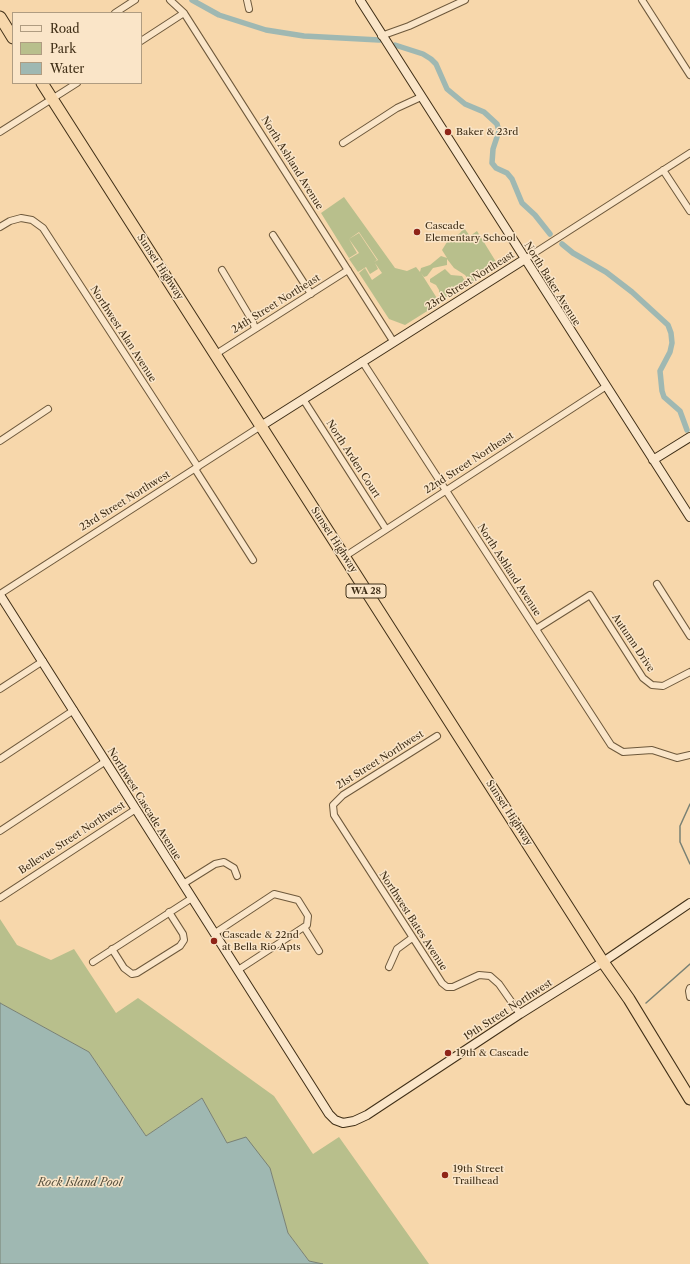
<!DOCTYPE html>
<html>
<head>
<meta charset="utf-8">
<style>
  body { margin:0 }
  #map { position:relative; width:690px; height:1264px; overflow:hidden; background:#f7d7ab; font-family:"Libre Caslon Text",serif }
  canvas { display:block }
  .legend { position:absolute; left:12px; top:12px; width:130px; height:72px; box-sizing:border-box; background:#fae5c8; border:1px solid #af9c81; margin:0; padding:5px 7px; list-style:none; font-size:12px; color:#3f2e16 }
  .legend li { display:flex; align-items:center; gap:8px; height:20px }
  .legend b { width:20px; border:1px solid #af9c81 }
</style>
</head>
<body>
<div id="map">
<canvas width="690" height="1264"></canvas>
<ul class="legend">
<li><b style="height:5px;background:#fae5c8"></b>Road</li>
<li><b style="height:11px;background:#b8bf8c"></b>Park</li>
<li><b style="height:11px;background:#9fb8b2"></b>Water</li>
</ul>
</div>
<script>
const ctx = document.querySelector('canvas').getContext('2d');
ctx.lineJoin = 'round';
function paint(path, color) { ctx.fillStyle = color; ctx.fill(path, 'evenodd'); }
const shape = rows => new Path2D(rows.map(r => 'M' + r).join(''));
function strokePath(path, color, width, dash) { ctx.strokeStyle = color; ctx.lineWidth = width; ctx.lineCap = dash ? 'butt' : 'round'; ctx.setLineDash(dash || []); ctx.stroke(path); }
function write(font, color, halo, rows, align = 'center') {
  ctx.font = font + ' "Libre Caslon Text",serif'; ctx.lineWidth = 3; ctx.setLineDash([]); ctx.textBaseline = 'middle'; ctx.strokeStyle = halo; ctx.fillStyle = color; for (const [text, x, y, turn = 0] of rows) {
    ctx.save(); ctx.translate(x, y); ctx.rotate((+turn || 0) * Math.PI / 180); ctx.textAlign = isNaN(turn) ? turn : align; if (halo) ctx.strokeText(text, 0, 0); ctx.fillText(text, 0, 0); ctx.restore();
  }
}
paint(shape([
  [344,197,395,268,407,271,416,267,420,272,421,268,430,265,441,256,447,258,442,250,447,242,460,233,464,228,470,236,477,231,498,265,471,283,465,275,454,268,447,259,447,265,433,268,427,276,424,277,421,273,440,303,405,325,389,319,359,273,365,268,372,280,382,273,375,263,378,269,370,274,366,267,358,272,349,259,359,253,349,239,359,233,377,260,374,262,378,260,359,232,349,239,357,253,349,258,321,213],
  [445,269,451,275,462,276,465,281,462,288,445,298,441,299,439,297,439,290,436,285,430,282,430,279],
  [0,919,17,945,51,960,74,949,116,1013,138,998,274,1096,313,1154,339,1137,429,1264,323,1264,309,1261,288,1233,270,1168,227,1143,202,1098,146,1136,89,1052,0,1003]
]), '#b8bf8c');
const water = shape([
  [0,1003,89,1052,146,1136,202,1098,227,1143,246,1137,270,1168,288,1233,309,1261,323,1264,0,1264,0,1003]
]);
paint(water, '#9fb8b2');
strokePath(water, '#798174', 1);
strokePath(shape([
  [690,804,680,826,680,842,690,864],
  [646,1003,690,964]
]), '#798174', 1.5);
strokePath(shape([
  [192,0,219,15,266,30,304,36,379,40],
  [395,45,423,54,431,59,436,64,447,89,465,104,484,112,497,124,499,131,493,149,492,163,496,168,507,173,512,179,522,203,535,215,550,234],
  [562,244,573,253,606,272,632,292,668,325,671,333,672,343,670,352,660,371,662,391,664,397,680,411,687,430]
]), '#9fb8b2', 5.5);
const street = shape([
  [170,0,184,13,393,341],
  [247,0,249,9],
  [642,0,690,75],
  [115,13,135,0],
  [381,36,409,26,465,0],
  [141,41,184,13],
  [0,132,77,83],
  [343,143,397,108,421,97],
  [663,170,690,211],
  [0,227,10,221,21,218,32,220,43,228,198,467],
  [273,235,311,294],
  [525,259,690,153],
  [222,270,253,322,255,329],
  [216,354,348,270],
  [362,361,611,745,623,752,652,750,677,758,690,755],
  [303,399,386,529],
  [0,441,48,409],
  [195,469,253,560],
  [344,557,605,387],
  [657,584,690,636],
  [0,594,261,426],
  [536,629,590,595,643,678,652,685,663,686,690,672],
  [0,689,43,661],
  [437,736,343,795,333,805,334,815,442,983,447,987,453,987,479,975,490,976,499,984,520,1014],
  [0,759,74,710],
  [0,831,106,761],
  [183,884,215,864,224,862,234,868,237,876],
  [0,898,136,809],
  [304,927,319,951],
  [215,933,274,894,298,900,308,916,307,925,238,970],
  [112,949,124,968,132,974,137,973,180,946,184,940,183,934,169,912],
  [93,962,192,898],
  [389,967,397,949,412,938],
  [690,988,689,991,690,997]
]);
const secondary = shape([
  [360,0,690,517],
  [261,426,525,259],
  [653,460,690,437],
  [0,595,329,1114,335,1120,343,1123,354,1121,367,1115,520,1014,603,962,690,903]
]);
const highway = shape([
  [0,17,13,38],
  [42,83,603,962,629,999,690,1099]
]);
strokePath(street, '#6d583b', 8);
strokePath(secondary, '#3f2e16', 10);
strokePath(highway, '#3f2e16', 13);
strokePath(street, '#fae5c8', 6);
strokePath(secondary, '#fae5c8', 8);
strokePath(highway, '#f7d7ab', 11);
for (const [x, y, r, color] of [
  [448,132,4,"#8f2418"],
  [417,232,4,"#8f2418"],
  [214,941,4,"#8f2418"],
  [448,1053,4,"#8f2418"],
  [445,1175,4,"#8f2418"]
]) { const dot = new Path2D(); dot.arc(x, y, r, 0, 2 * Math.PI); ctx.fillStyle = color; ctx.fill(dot); strokePath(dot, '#fae5c8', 1.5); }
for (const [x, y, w] of [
  [366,591,40]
]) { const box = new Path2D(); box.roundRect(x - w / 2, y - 7, w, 14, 3); ctx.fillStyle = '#fae5c8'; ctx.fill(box); strokePath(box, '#3f2e16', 1); }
write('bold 9px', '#3f2e16', null, [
  ["WA 28",366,591]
]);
write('10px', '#3f2e16', '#fae5c8', [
  ["Baker & 23rd",456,132],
  ["Cascade",425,226],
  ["Elementary School",425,238],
  ["Cascade & 22nd",222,935],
  ["at Bella Rio Apts",222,947],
  ["19th & Cascade",456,1053],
  ["19th Street",453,1169],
  ["Trailhead",453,1181]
], 'left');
write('10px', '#3f2e16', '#fae5c8', [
  ["North Ashland Avenue",292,163,58],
  ["Sunset Highway",160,267,57],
  ["23rd Street Northeast",470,281,-32],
  ["North Baker Avenue",552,284,58],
  ["24th Street Northeast",276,304,-32],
  ["Northwest Alan Avenue",123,334,57],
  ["North Arden Court",353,459,57],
  ["22nd Street Northeast",469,463,-33],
  ["23rd Street Northwest",125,501,-32],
  ["Sunset Highway",334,540,57],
  ["North Ashland Avenue",509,570,57],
  ["Autumn Drive",633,643,56],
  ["21st Street Northwest",380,760,-32],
  ["Northwest Cascade Avenue",144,804,58],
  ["Sunset Highway",509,813,57],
  ["Bellevue Street Northwest",72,838,-33],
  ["Northwest Bates Avenue",413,921,57],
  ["19th Street Northwest",508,1010,-33]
]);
write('italic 11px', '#57503d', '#fae5c8', [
  ["Rock Island Pool",80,1183]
]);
</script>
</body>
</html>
